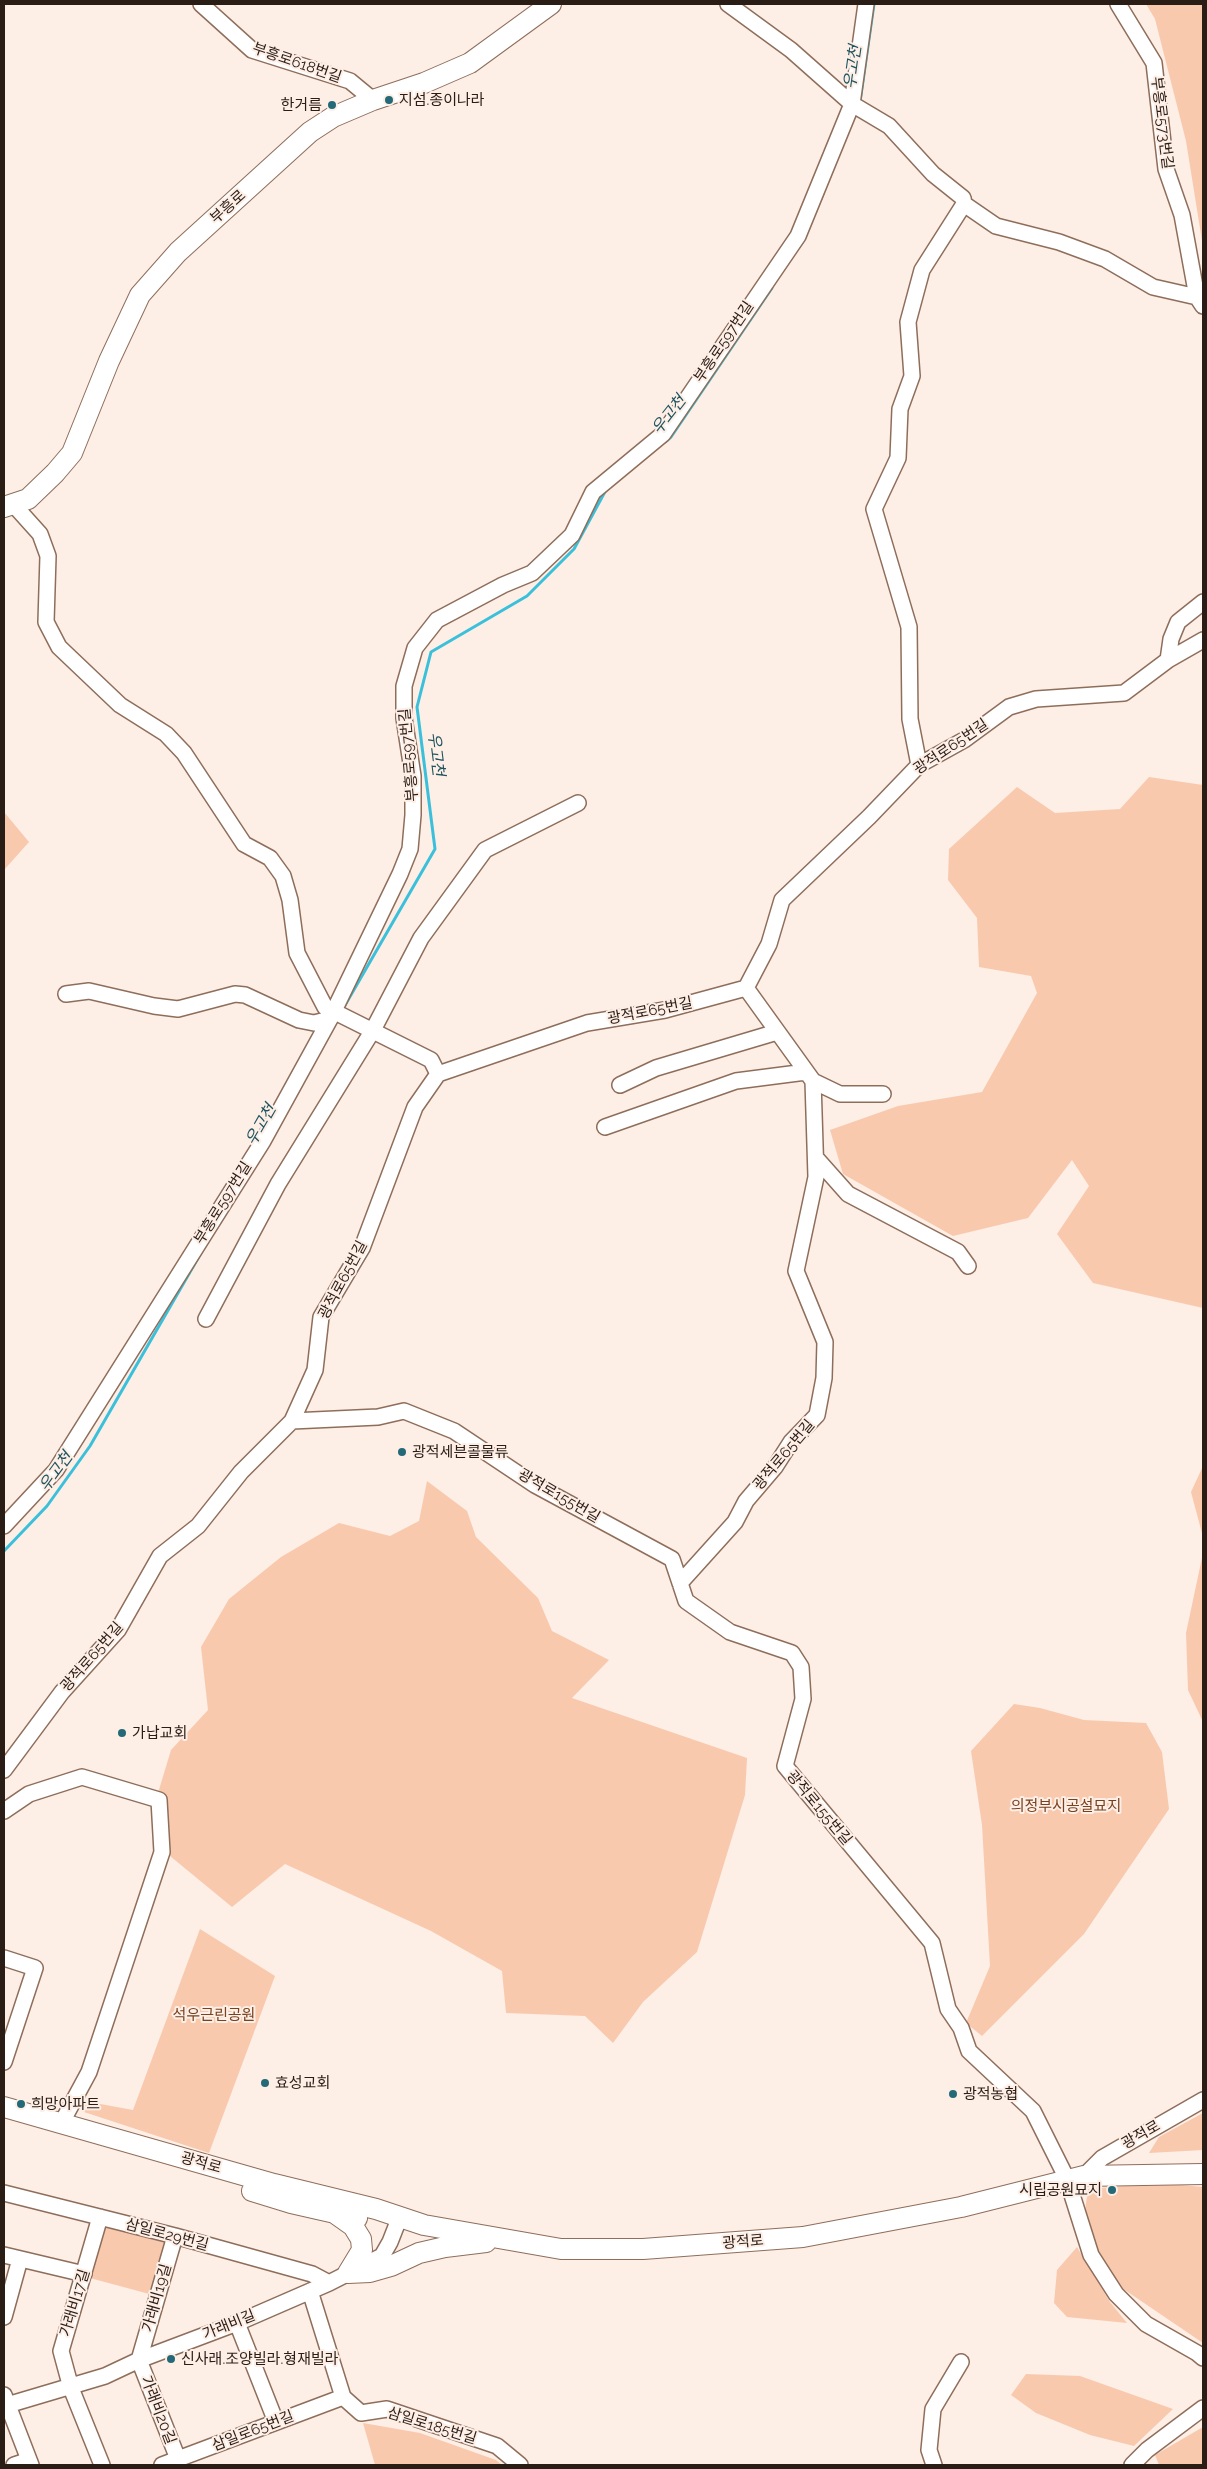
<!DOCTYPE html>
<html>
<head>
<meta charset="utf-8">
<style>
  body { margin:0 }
  #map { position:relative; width:1207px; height:2469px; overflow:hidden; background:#fdeee6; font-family:Raleway,sans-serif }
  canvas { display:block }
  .frame { position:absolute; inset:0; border:5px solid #2a1d15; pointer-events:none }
</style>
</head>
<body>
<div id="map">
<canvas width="1207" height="2469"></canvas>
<div class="frame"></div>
</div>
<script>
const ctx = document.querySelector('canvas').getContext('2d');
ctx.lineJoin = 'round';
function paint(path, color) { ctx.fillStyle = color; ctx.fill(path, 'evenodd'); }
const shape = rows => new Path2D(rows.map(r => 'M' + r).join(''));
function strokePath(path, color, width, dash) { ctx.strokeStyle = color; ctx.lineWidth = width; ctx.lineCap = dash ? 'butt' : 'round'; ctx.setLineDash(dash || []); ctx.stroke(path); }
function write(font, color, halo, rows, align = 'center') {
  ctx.font = font + ' Raleway,"Noto Sans KR",sans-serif'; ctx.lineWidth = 4; ctx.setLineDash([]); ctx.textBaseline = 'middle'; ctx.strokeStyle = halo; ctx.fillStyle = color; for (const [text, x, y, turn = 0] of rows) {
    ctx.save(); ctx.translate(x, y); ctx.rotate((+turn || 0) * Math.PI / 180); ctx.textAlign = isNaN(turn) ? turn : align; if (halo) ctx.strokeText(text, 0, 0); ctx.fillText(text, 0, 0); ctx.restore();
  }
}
paint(shape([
  [1146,4,1203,4,1203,247,1186,141,1155,19],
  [1149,777,1203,785,1203,1308,1093,1283,1057,1234,1089,1186,1072,1160,1028,1218,953,1236,843,1174,830,1130,898,1106,982,1092,1037,993,1031,976,979,967,977,918,948,880,949,849,1017,787,1055,813,1120,809],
  [4,812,29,842,4,870],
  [1203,1466,1203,1537,1191,1492],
  [427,1481,467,1511,476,1537,538,1598,552,1631,609,1660,572,1698,747,1758,745,1795,697,1952,643,2002,613,2043,585,2016,506,2013,502,1971,431,1931,285,1864,232,1907,170,1856,158,1793,171,1750,208,1710,201,1647,229,1599,281,1557,339,1523,390,1536,419,1521],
  [1203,1553,1203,1722,1188,1690,1186,1633],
  [1014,1704,1040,1708,1084,1720,1146,1723,1162,1752,1169,1809,1084,1934,982,2036,966,2023,990,1966,982,1825,971,1751],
  [200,1929,275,1976,209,2153,81,2111,84,2101,133,2110],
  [1203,2113,1203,2150,1149,2153,1159,2137],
  [1160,2183,1203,2187,1203,2343,1119,2286,1094,2244,1085,2211,1088,2189],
  [105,2227,119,2228,167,2241,153,2295,90,2278],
  [1077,2247,1110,2302,1127,2323,1067,2317,1054,2303,1057,2270],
  [1026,2374,1080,2376,1173,2409,1134,2446,1090,2435,1036,2413,1011,2395],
  [363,2423,420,2433,496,2460,502,2465,375,2465],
  [1203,2427,1203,2465,1159,2465,1155,2455]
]), '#f9c9ae');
strokePath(shape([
  [860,102,874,4],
  [803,241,823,194],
  [665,442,671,437,772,288],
  [344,1007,435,849,417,707,431,652,527,596,574,549,607,488],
  [4,1551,47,1506,90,1446,205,1246]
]), '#3bc0db', 3);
const minor = shape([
  [201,4,252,50,350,81,373,100],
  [728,4,791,50,852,104,889,126,933,174,963,198,964,204,922,270,908,322,912,376,900,409,898,458,874,509,909,627,910,719,919,765],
  [1118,4,1154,63,1166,169,1182,215,1197,297,1203,306],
  [964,204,996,226,1059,242,1105,259,1153,287,1197,297],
  [13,504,40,534,48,556,46,622,59,647,120,705,166,734,184,753,244,844,270,858,283,876,290,900,297,953,325,1007,431,1060,438,1074],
  [1168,660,1203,640],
  [746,988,769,944,782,900,869,817,919,765,964,740,1009,707,1036,699,1124,693,1168,660,1171,639,1178,622,1203,602],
  [66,994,89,991,154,1006,178,1009,235,994,245,995,299,1020,314,1023,330,1019],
  [813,1081,840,1094,883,1094],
  [620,1085,656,1068,777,1032],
  [605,1127,736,1081,806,1072],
  [816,1158,848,1194,958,1252,968,1266],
  [206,1319,278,1184,373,1030,421,938,485,850,578,803],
  [292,1421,378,1417,404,1411,454,1431,535,1485,672,1559,686,1601,730,1632,792,1653,801,1667,803,1699,785,1766,932,1943,948,2009,961,2028,969,2051,1033,2111,1067,2179,1091,2255,1116,2294,1146,2324,1197,2353,1203,2358],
  [4,1526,56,1470,263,1141,330,1019,400,874,410,849,413,815,413,776,404,718,404,686,415,648,437,620,503,585,532,573,572,535,593,492,663,434,798,236,852,104,866,4],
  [4,1770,62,1692,118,1630,160,1556,198,1526,241,1472,292,1421,315,1370,321,1317,362,1248,415,1107,438,1074,587,1023,665,1010,746,988,813,1081,816,1177,796,1271,825,1342,824,1378,817,1415,791,1442,775,1467,746,1501,735,1522,680,1583],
  [4,1811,29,1794,82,1777,159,1800,162,1852,89,2072,61,2124],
  [4,1958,35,1968,4,2062],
  [1084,2176,1102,2158,1203,2100],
  [4,2193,175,2236,312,2274,329,2283],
  [100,2217,61,2351,71,2388,102,2465],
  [175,2236,139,2360,178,2459],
  [4,2255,84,2274],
  [310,2291,343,2397],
  [4,2317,20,2259],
  [237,2323,276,2422],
  [4,2395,31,2465],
  [343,2397,361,2413,387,2409,497,2446,520,2465],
  [4,2406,105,2376,139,2360,237,2323,329,2283,382,2256,390,2242,399,2219],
  [14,2465,29,2460],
  [162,2465,343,2397],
  [934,2465,929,2450,933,2409,961,2362],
  [1132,2465,1147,2450,1203,2408]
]);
const major = shape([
  [4,507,28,499,55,473,72,453,109,361,140,295,178,252,310,132,333,117,373,100,424,83,470,63,551,4],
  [4,2107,274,2184,376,2209,424,2225,561,2249,643,2249,803,2237,961,2207,1084,2176,1203,2174],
  [252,2191,291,2203,357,2218],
  [336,2214,353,2226,361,2239,362,2250,348,2273],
  [348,2273,370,2272,391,2266,419,2253,445,2247,486,2242]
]);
strokePath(minor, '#8e6e5b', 18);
strokePath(major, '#8e6e5b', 22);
strokePath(minor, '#fff', 15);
strokePath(major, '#fff', 20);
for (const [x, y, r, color] of [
  [389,100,5,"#236978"],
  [332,105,5,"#236978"],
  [402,1452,5,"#236978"],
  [122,1733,5,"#236978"],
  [265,2083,5,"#236978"],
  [953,2094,5,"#236978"],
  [21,2104,5,"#236978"],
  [1112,2190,5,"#236978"],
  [171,2359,5,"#236978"]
]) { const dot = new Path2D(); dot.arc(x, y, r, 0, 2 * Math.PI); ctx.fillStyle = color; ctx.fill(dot); strokePath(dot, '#fdeee6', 2); }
write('15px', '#2a1d15', '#fdeee6', [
  ["부흥로618번길",297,63,19],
  ["부흥로573번길",1162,123,83],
  ["부흥로",228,207,-42],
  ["부흥로597번길",724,342,-56],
  ["광적로65번길",951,747,-34],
  ["부흥로597번길",409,755,-95],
  ["광적로65번길",650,1011,-11],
  ["부흥로597번길",223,1203,-58],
  ["광적로65번길",343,1280,-62],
  ["광적로65번길",784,1455,-50],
  ["광적로155번길",559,1496,30],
  ["광적로65번길",92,1657,-49],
  ["광적로155번길",819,1808,50],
  ["광적로",1141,2135,-30],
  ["광적로",201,2163,16],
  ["삼일로29번길",167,2235,15],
  ["광적로",743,2242,-5],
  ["가래비19길",157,2298,-74],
  ["가래비17길",75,2303,-73],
  ["가래비길",229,2325,-22],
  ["가래비20길",158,2410,69],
  ["삼일로185번길",432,2426,17],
  ["삼일로65번길",253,2431,-21]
]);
write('15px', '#2a1d15', '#fdeee6', [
  ["지섬.종이나라",399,100],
  ["한거름",322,105,"right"],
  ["광적세븐콜물류",412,1452],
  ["가납교회",132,1733],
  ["효성교회",275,2083],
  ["광적농협",963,2094],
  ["희망아파트",31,2104],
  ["시립공원묘지",1102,2190,"right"],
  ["신사래.조양빌라.형재빌라",181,2359]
], 'left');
write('15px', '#78421f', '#fdeee6', [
  ["의정부시공설묘지",1066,1806],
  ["석우근린공원",214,2015]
]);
write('italic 16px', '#1e535f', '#fdeee6', [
  ["우고천",853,67,-82],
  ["우고천",669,415,-52],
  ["우고천",436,754,83],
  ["우고천",261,1125,-60],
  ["우고천",56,1472,-54]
]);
</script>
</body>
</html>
